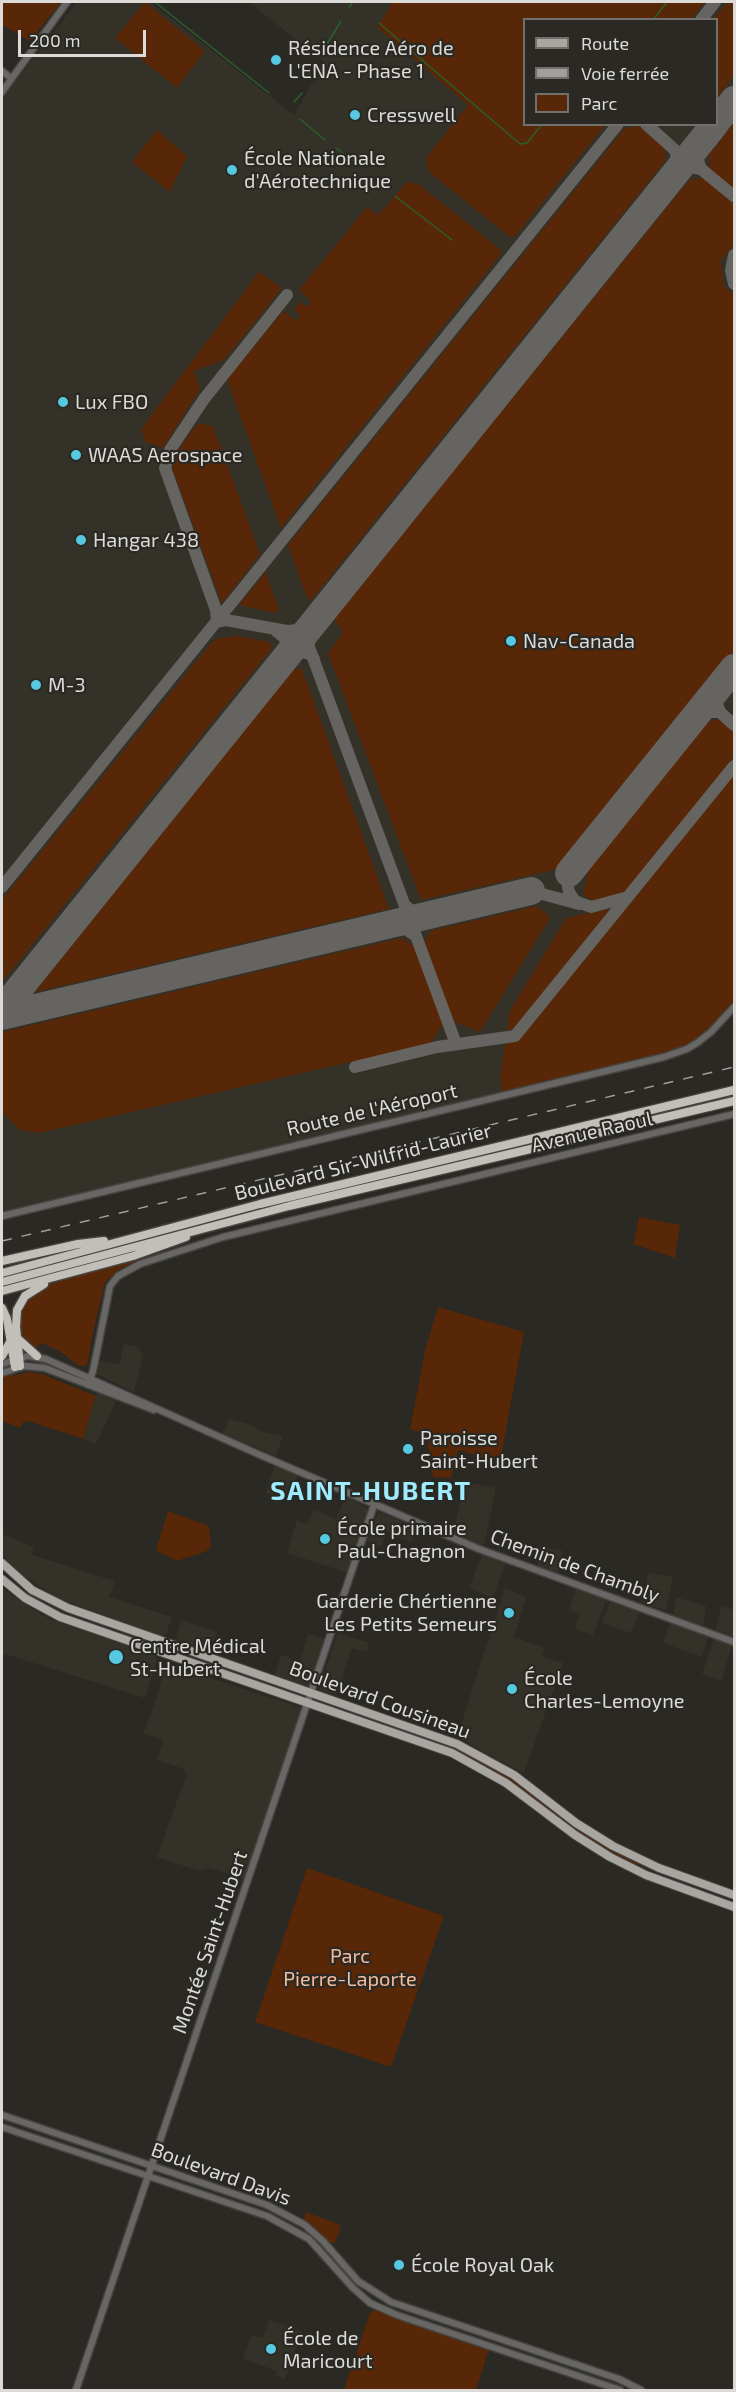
<!DOCTYPE html>
<html>
<head>
<meta charset="utf-8">
<style>
  body { margin:0 }
  #map { position:relative; width:736px; height:2392px; overflow:hidden; background:#2a2924; font-family:"Exo 2",sans-serif }
  canvas { display:block }
  .frame { position:absolute; inset:0; border:3px solid #dcdbd8; pointer-events:none }
  .legend { position:absolute; left:523px; top:18px; width:195px; height:108px; box-sizing:border-box; background:#2a2924; border:2px solid #71706c; margin:0; padding:8px 10px; list-style:none; font-size:18px; color:#dcdbd8 }
  .legend li { display:flex; align-items:center; gap:12px; height:30px }
  .legend b { width:30px; border:2px solid #71706c }
  .scale { position:absolute; left:18px; top:30px; width:128px; height:27px; box-sizing:border-box; border:3px solid #dcdbd8; border-top:0; padding-left:8px; font-size:18px; line-height:21px; white-space:nowrap; color:#dcdbd8; -webkit-text-stroke:4px #2a2924; paint-order:stroke }
</style>
</head>
<body>
<div id="map">
<canvas width="736" height="2392"></canvas>
<div class="frame"></div>
<ul class="legend">
<li><b style="height:8px;background:#a9a5a1"></b>Route</li>
<li><b style="height:8px;background:#a09f9c"></b>Voie ferrée</li>
<li><b style="height:16px;background:#572707"></b>Parc</li>
</ul>
<div class="scale">200 m</div>
</div>
<script>
const ctx = document.querySelector('canvas').getContext('2d');
ctx.lineJoin = 'round';
function paint(path, color) { ctx.fillStyle = color; ctx.fill(path, 'evenodd'); }
const shape = rows => new Path2D(rows.map(r => 'M' + r).join(''));
function strokePath(path, color, width, dash) { ctx.strokeStyle = color; ctx.lineWidth = width; ctx.lineCap = dash ? 'butt' : 'round'; ctx.setLineDash(dash || []); ctx.stroke(path); }
function write(font, color, halo, rows, align = 'center') {
  ctx.font = font + ' "Exo 2",sans-serif'; ctx.lineWidth = 4.5; ctx.setLineDash([]); ctx.textBaseline = 'middle'; ctx.strokeStyle = halo; ctx.fillStyle = color; for (const [text, x, y, turn = 0] of rows) {
    ctx.save(); ctx.translate(x, y); ctx.rotate((+turn || 0) * Math.PI / 180); ctx.textAlign = isNaN(turn) ? turn : align; if (halo) ctx.strokeText(text, 0, 0); ctx.fillText(text, 0, 0); ctx.restore();
  }
}
paint(shape([
  [77,2,150,2,294,115,324,62,249,2,734,2,734,1001,689,1044,667,1053,2,1212,2,99],
  [524,20,716,20,716,124,524,124],
  [124,1344,138,1347,143,1356,134,1392,97,1374,100,1361,120,1364],
  [97,1393,116,1401,96,1444,83,1439],
  [229,1419,252,1425,259,1431,283,1436,276,1456,223,1434],
  [274,1466,298,1475,288,1501,266,1493],
  [465,1482,496,1488,484,1546,453,1533],
  [346,1496,368,1509,348,1573,287,1553,297,1520,307,1524,314,1510,336,1519],
  [378,1512,417,1528,412,1542,387,1532,381,1547,367,1542],
  [2,1534,34,1547,32,1555,115,1581,109,1597,172,1617,166,1634,162,1636,58,1598,21,1574,5,1558,2,1553],
  [540,1546,563,1551,558,1574,538,1566],
  [482,1555,505,1564,493,1598,469,1588],
  [648,1573,673,1577,666,1610,642,1603],
  [2,1588,35,1611,52,1620,155,1655,157,1660,145,1698,2,1653],
  [505,1588,526,1597,514,1637,545,1648,542,1657,563,1663,524,1773,457,1737],
  [576,1589,606,1600,593,1635,575,1629,580,1614,569,1610],
  [676,1597,706,1606,703,1625,673,1615],
  [610,1602,639,1613,631,1633,602,1623],
  [721,1606,734,1610,734,1637,716,1630],
  [181,1620,217,1632,211,1652,178,1641,176,1638],
  [670,1623,708,1637,702,1657,663,1643],
  [338,1633,369,1643,367,1652,352,1648,336,1695,320,1690,319,1687],
  [308,1634,325,1639,310,1685,307,1686,275,1675,281,1655,300,1661],
  [714,1639,732,1646,721,1681,702,1674],
  [166,1664,300,1707,301,1709,245,1879,209,1868,200,1871,157,1857,186,1776,184,1769,157,1760,163,1740,143,1733,154,1706],
  [269,2320,302,2331,285,2379,275,2376,277,2371,243,2359,252,2335,263,2338]
]), '#343228');
paint(shape([
  [2,2,61,2,30,41,2,25],
  [145,2,205,51,177,88,115,38],
  [393,2,705,2,691,19,524,20,524,124,605,125,515,236,510,237,429,172,426,158,468,105,377,27],
  [728,2,734,2,734,75,717,98,716,20,713,19],
  [734,123,734,189,710,169,709,155],
  [638,126,664,147,666,160,311,600,307,598,288,545,625,128],
  [157,130,187,156,170,192,132,162],
  [703,178,734,204,734,244,721,260,724,286,734,295,734,650,558,869,421,900,328,653,343,633,334,619,689,180],
  [407,182,418,184,500,249,501,254,281,528,227,380,283,311,296,321,300,315,294,309,301,302,307,307,311,301,299,290,367,207,378,215],
  [259,272,282,288,224,360,194,371,200,389,163,448,146,442,141,429],
  [198,423,213,426,260,554,222,603,172,468,178,450],
  [266,572,279,611,275,613,239,605],
  [238,636,270,642,272,648,2,982,2,900,213,641,220,638],
  [294,668,302,669,389,909,35,992],
  [719,719,734,732,734,756,624,894,594,901,583,895,590,865,706,722],
  [734,775,734,1001,717,1022,701,1036,689,1044,667,1053,503,1092,500,1079,505,1044,516,1041,523,1036],
  [536,906,547,914,549,920,480,1032,452,1021,424,944,430,931],
  [614,908,520,1024,507,1032,510,1011,566,918],
  [401,938,416,947,443,1024,430,1044,39,1133,20,1130,2,1112,2,1032],
  [639,1217,680,1225,675,1258,633,1244],
  [158,1251,160,1251,122,1268,105,1282,92,1337,88,1363,85,1366,79,1366,61,1352,44,1344,40,1344,35,1349,22,1337,18,1322,23,1302,41,1287],
  [438,1307,524,1332,500,1462,458,1450,451,1478,433,1477,427,1435,410,1429,425,1351],
  [27,1372,42,1374,96,1396,83,1439,28,1421,23,1422,20,1428,2,1421,2,1376,10,1373,14,1376],
  [168,1511,209,1526,211,1547,205,1552,176,1561,156,1550],
  [452,1746,506,1775,576,1828,638,1863,637,1865,590,1841,507,1780,450,1749],
  [307,1868,444,1916,391,2067,255,2022],
  [306,2212,341,2225,335,2243,331,2243,304,2219],
  [374,2310,489,2349,476,2390,344,2390,370,2313]
]), '#572707');
strokePath(shape([
  [155,2,269,93],
  [349,7,353,2],
  [653,20,667,2],
  [379,23,520,144,527,143,542,124],
  [327,44,341,21],
  [306,79,316,63],
  [294,102,302,93],
  [300,119,325,140],
  [336,148,357,164],
  [395,196,452,240]
]), '#296029', 1.5);
strokePath(shape([
  [701,20,715,2],
  [646,124,676,151,677,171,689,167,701,169],
  [701,142,696,155,701,169,734,196],
  [734,255,731,270,734,284],
  [287,295,204,399,170,450,165,468,216,610,217,622,226,620,287,631,298,630,312,624],
  [312,624,308,635,309,647,456,1044],
  [274,629,285,638,286,645,284,659],
  [284,659,297,651,310,654,314,659],
  [720,712,734,725],
  [694,718,704,712,720,712,716,701,719,687],
  [567,881,569,892,575,901,591,907,628,897],
  [2,887,618,124],
  [531,891,579,904],
  [405,905,413,913,427,915],
  [389,924,407,930,416,936],
  [19,987,12,998,11,1003,15,1010,21,1012],
  [355,1067,437,1047,515,1036,734,766]
]), '#656460', 12);
strokePath(shape([
  [716,122,734,100],
  [569,873,734,668],
  [2,1010,715,124],
  [2,1016,531,891]
]), '#656460', 28);
const tertiary = shape([
  [2,71,11,78],
  [2,92,67,2],
  [2,1216,664,1057,687,1049,697,1043,711,1032,734,1007],
  [2,1364,28,1356,46,1359,251,1451,479,1549,734,1642],
  [2,1373,25,1366,45,1368,154,1410],
  [88,1385,93,1371,110,1286,118,1276,140,1264,223,1237,734,1114],
  [2,2115,267,2205,305,2225,323,2241,358,2281,391,2302,619,2379,641,2390],
  [2,2127,267,2216,309,2239,353,2288,370,2303,397,2315,620,2390],
  [76,2390,374,1505]
]);
const primary = shape([
  [2,1563,32,1590,68,1608,457,1744,514,1775,576,1823,613,1846,659,1868,734,1895],
  [2,1579,25,1598,60,1617,452,1753,506,1783,575,1835,610,1857,646,1875,734,1907]
]);
const motorway = shape([
  [2,1261,78,1244,104,1241],
  [2,1273,260,1204,734,1090],
  [2,1282,289,1206,734,1101],
  [2,1291,133,1256,186,1237],
  [2,1308,7,1319,15,1367],
  [17,1338,37,1356],
  [2,1356,10,1342],
  [20,1366,16,1327,17,1310,25,1296,44,1284]
]);
strokePath(tertiary, '#464541', 9);
strokePath(primary, '#464541', 10);
strokePath(motorway, '#464541', 11);
strokePath(tertiary, '#696765', 6);
strokePath(primary, '#a9a5a1', 8);
strokePath(motorway, '#c2beb8', 8);
strokePath(shape([
  [2,1241,734,1067]
]), '#a09f9c', 1.5, [10, 10]);
for (const [x, y, r, color] of [
  [276,60,6,"#56c9e1"],
  [355,115,6,"#56c9e1"],
  [232,170,6,"#56c9e1"],
  [63,402,6,"#56c9e1"],
  [76,455,6,"#56c9e1"],
  [81,540,6,"#56c9e1"],
  [511,641,6,"#56c9e1"],
  [36,685,6,"#56c9e1"],
  [408,1449,6,"#56c9e1"],
  [325,1539,6,"#56c9e1"],
  [509,1613,6,"#56c9e1"],
  [116,1657,8,"#56c9e1"],
  [512,1689,6,"#56c9e1"],
  [399,2265,6,"#56c9e1"],
  [271,2349,6,"#56c9e1"]
]) { const dot = new Path2D(); dot.arc(x, y, r, 0, 2 * Math.PI); ctx.fillStyle = color; ctx.fill(dot); strokePath(dot, '#2a2924', 2); }
write('20px', '#dcdbd8', '#2a2924', [
  ["Résidence Aéro de",288,48],
  ["L'ENA - Phase 1",288,71],
  ["Cresswell",367,115],
  ["École Nationale",244,158],
  ["d'Aérotechnique",244,181],
  ["Lux FBO",75,402],
  ["WAAS Aerospace",88,455],
  ["Hangar 438",93,540],
  ["Nav-Canada",523,641],
  ["M-3",48,685],
  ["Paroisse",420,1438],
  ["Saint-Hubert",420,1461],
  ["École primaire",337,1528],
  ["Paul-Chagnon",337,1551],
  ["Garderie Chértienne",497,1601,"right"],
  ["Les Petits Semeurs",497,1624,"right"],
  ["Centre Médical",130,1646],
  ["St-Hubert",130,1669],
  ["École",524,1678],
  ["Charles-Lemoyne",524,1701],
  ["École Royal Oak",411,2265],
  ["École de",283,2338],
  ["Maricourt",283,2361]
], 'left');
write('20px', '#dcdbd8', '#2a2924', [
  ["Route de l'Aéroport",372,1110,-13],
  ["Avenue Raoul",592,1132,-13],
  ["Boulevard Sir-Wilfrid-Laurier",363,1162,-14],
  ["Chemin de Chambly",575,1566,20],
  ["Boulevard Cousineau",380,1700,20],
  ["Montée Saint-Hubert",210,1942,-71],
  ["Boulevard Davis",221,2174,20]
]);
write('20px', '#f4ba9a', '#2a2924', [
  ["Parc",350,1956],
  ["Pierre-Laporte",350,1979]
]);
ctx.letterSpacing = '1.5px';
write('bold 26px', '#9eecfe', '#2a2924', [
  ["SAINT-HUBERT",371,1491]
]);
ctx.letterSpacing = '0px';
</script>
</body>
</html>
